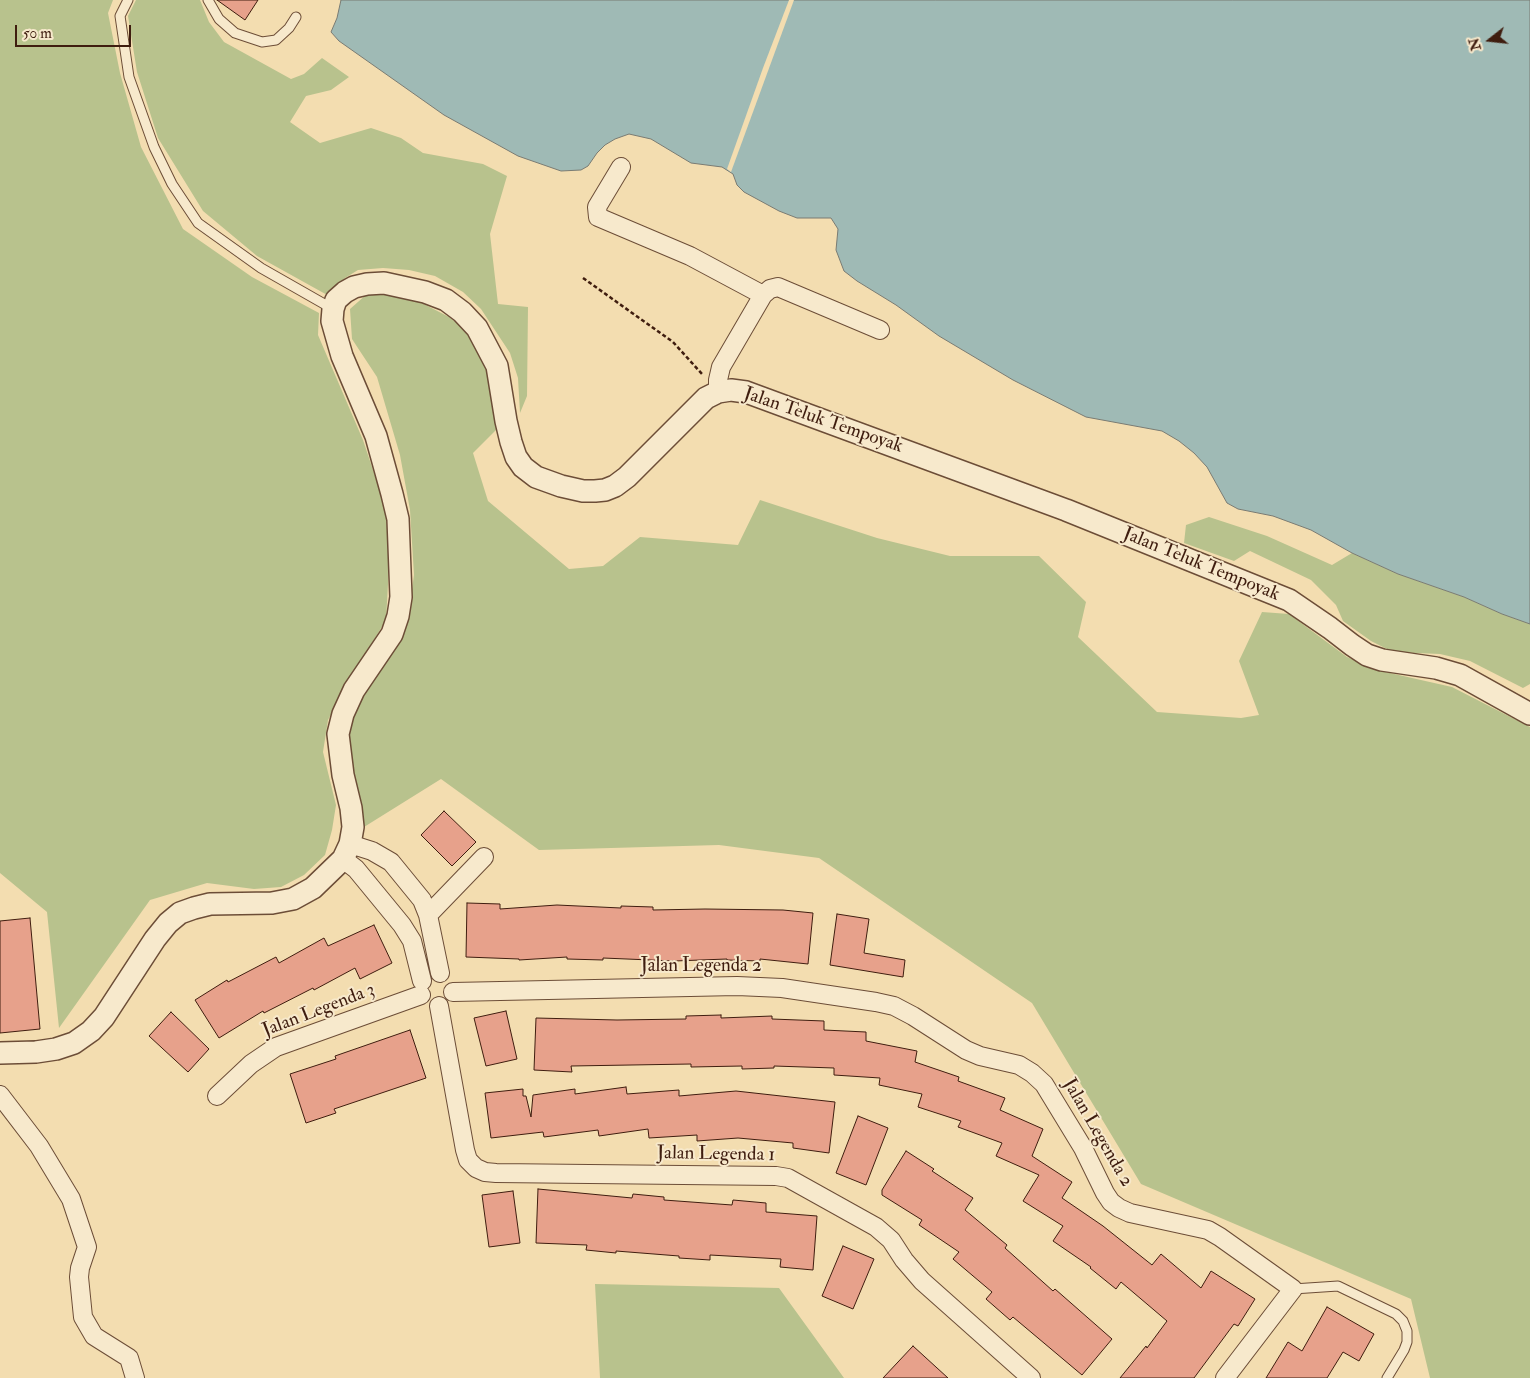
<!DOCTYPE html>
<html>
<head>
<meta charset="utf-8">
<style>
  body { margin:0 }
  #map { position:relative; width:1530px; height:1378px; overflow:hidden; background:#f3ddb0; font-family:"IM FELL Double Pica",serif }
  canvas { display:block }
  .north { position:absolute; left:1465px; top:15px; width:50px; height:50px; -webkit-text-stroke:4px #f7e9cc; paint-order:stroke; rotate:254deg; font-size:14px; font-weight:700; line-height:20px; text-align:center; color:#3f1d0f }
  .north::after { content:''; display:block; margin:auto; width:18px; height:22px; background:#3f1d0f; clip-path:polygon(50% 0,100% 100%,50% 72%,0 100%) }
  .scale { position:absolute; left:15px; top:25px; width:116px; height:22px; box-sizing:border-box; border:2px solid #3f1d0f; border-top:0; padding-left:6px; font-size:15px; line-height:18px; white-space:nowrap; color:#3f1d0f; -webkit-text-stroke:4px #f7e9cc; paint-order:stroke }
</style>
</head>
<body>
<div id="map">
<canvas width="1530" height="1378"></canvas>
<div class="north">N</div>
<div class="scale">50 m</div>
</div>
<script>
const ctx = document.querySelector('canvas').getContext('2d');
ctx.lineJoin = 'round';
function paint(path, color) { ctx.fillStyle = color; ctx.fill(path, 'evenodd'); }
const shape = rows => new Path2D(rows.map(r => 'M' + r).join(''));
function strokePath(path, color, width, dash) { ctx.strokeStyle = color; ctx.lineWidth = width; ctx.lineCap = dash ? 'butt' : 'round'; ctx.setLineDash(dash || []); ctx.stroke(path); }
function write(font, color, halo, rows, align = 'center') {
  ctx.font = font + ' "IM FELL Double Pica",serif'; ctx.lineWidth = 4; ctx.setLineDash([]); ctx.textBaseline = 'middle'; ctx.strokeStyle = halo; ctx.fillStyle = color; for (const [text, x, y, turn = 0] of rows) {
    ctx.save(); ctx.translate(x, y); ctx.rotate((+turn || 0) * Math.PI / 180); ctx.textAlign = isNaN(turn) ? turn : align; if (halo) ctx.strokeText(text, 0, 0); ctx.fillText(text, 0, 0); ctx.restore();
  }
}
paint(shape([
  [0,0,113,0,108,13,120,73,141,147,183,229,252,277,319,313,318,335,363,440,386,509,389,566,386,620,343,691,328,720,323,752,336,805,332,830,325,855,304,875,281,887,254,889,207,883,150,900,59,1028,47,912,0,873],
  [136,0,200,0,209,22,224,42,291,79,304,74,322,58,349,77,331,90,306,96,290,122,320,143,371,128,401,138,423,153,483,164,507,176,490,234,498,304,528,307,527,396,520,413,518,378,510,353,481,309,463,292,435,276,409,270,383,268,358,270,345,278,329,296,257,256,203,211,158,138,137,72,128,16],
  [391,291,416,300,449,317,466,330,490,373,498,428,473,453,488,501,569,569,603,566,640,537,738,545,760,500,877,538,950,556,1039,556,1086,602,1078,637,1157,712,1241,718,1259,715,1239,661,1262,612,1289,614,1347,657,1381,671,1452,687,1530,727,1530,1378,1430,1378,1411,1299,1141,1184,1032,1003,819,858,719,845,539,850,441,779,364,827,346,747,354,716,364,690,386,662,399,637,409,611,414,575,410,510,400,455,377,377,352,339,350,309,367,294],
  [1209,517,1267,536,1332,565,1352,553,1398,574,1464,597,1502,614,1530,624,1530,684,1523,688,1470,661,1440,654,1393,652,1371,641,1343,621,1336,605,1311,580,1250,551,1234,561,1184,543,1186,525],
  [595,1284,779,1288,844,1378,600,1378]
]), '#b8c28d');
const water = shape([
  [341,0,1530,0,1530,624,1502,614,1464,597,1398,574,1352,553,1311,530,1273,516,1238,509,1227,503,1207,467,1194,453,1179,441,1162,431,1086,417,1013,380,939,336,896,305,857,281,844,271,836,250,838,229,831,218,797,218,779,211,744,192,737,185,733,174,722,167,691,163,651,139,629,134,615,139,605,145,597,153,588,166,581,170,561,171,518,156,444,115,339,41,331,32,337,18,341,0]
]);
paint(water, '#9fbab5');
strokePath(water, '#797b73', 1);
paint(shape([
  [789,0,794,0,731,172,727,169,763,68]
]), '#f3ddb0');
const building = shape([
  [217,0,258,0,245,20,217,0],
  [444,811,476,842,452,866,421,835,444,811],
  [467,903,500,904,500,909,557,905,621,908,621,906,653,907,653,910,705,909,783,910,813,913,808,964,760,959,760,961,727,960,727,959,674,961,603,958,603,960,567,959,567,957,519,960,519,959,466,957,467,903],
  [837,914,869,919,864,953,905,960,903,977,830,965,837,914],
  [30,918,40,1029,0,1033,0,921,30,918],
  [374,925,392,963,360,979,355,968,314,990,313,988,264,1013,263,1011,219,1038,195,1000,227,980,228,982,276,957,279,963,324,938,328,946,374,925],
  [506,1011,517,1059,486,1066,474,1018,506,1011],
  [171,1012,209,1049,188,1072,149,1036,171,1012],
  [721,1015,721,1018,772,1016,772,1019,824,1021,824,1030,866,1032,866,1041,917,1051,915,1062,959,1077,958,1081,1005,1098,1000,1110,1043,1129,1032,1156,1072,1182,1062,1198,1103,1226,1152,1265,1161,1254,1201,1288,1211,1271,1255,1299,1238,1326,1234,1324,1194,1378,1120,1378,1146,1346,1147,1348,1167,1321,1121,1282,1116,1289,1090,1268,1091,1267,1053,1241,1063,1226,1023,1201,1039,1175,996,1156,1002,1143,958,1127,961,1121,918,1107,922,1094,879,1085,880,1078,834,1075,834,1068,774,1066,774,1068,742,1069,742,1066,691,1067,691,1064,571,1066,572,1072,534,1070,536,1018,617,1020,686,1019,686,1016,721,1015],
  [410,1030,426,1078,334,1109,336,1113,306,1123,290,1074,336,1059,335,1056,410,1030],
  [626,1087,627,1094,679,1090,679,1096,736,1091,835,1102,829,1153,793,1148,793,1143,738,1138,697,1141,697,1135,649,1138,648,1129,599,1136,598,1130,544,1137,543,1132,491,1138,485,1093,523,1089,523,1096,526,1096,531,1117,533,1095,575,1089,575,1094,626,1087],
  [858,1116,888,1128,866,1185,836,1173,858,1116],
  [906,1151,934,1169,932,1171,973,1198,965,1210,1007,1245,1005,1248,1053,1291,1055,1289,1112,1339,1082,1375,1013,1317,1010,1320,986,1299,992,1292,953,1259,959,1252,919,1225,922,1220,882,1195,882,1190,906,1151],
  [538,1189,632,1198,633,1194,664,1197,664,1200,732,1205,733,1200,766,1203,766,1212,817,1216,813,1270,780,1267,781,1259,710,1255,710,1260,679,1258,679,1256,616,1251,616,1253,586,1250,587,1245,536,1243,538,1189],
  [513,1191,520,1243,489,1247,482,1195,513,1191],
  [843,1246,874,1259,853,1309,822,1296,843,1246],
  [1327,1307,1374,1334,1359,1361,1343,1352,1327,1378,1266,1378,1288,1342,1302,1351,1327,1307],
  [913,1346,948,1378,883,1378,913,1346]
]);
paint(building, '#e7a18b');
strokePath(building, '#3f1d0f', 1);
const service = shape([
  [128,0,120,16,129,77,154,147,172,184,198,223,261,268,333,309],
  [208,0,219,19,235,33,262,42,276,40,289,28,296,17],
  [1293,1289,1338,1286,1396,1314,1403,1321,1407,1331,1407,1342,1404,1350,1387,1378]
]);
const minor = shape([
  [621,167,597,207,598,217,690,256,763,295],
  [718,392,718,380,721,367,763,295,770,289,778,287,880,330],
  [350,844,372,851,391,862,422,900,428,915,440,973],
  [343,859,356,869,402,925,412,941,422,981],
  [428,915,484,857],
  [453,992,737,986,782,988,876,1002,894,1006,913,1016,966,1050,980,1056,1019,1065,1032,1073,1044,1084,1083,1148,1105,1193,1111,1202,1119,1208,1130,1213,1208,1230,1220,1237,1293,1289,1225,1378],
  [439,1006,465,1150,468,1160,476,1168,485,1172,496,1173,776,1176,788,1178,876,1227,891,1240,904,1260,922,1281,1031,1378],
  [0,1095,39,1146,71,1199,87,1247,80,1268,79,1277,83,1317,94,1336,129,1358,135,1378],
  [217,1096,251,1064,276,1047,421,995]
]);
const tertiary = shape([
  [0,1053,36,1052,56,1049,74,1043,91,1031,104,1017,155,939,168,923,180,913,194,908,210,904,272,903,293,899,313,888,343,859,350,844,353,827,351,808,343,775,338,734,343,714,354,690,392,634,398,616,401,597,398,519,392,494,376,436,342,356,332,321,333,309,336,300,345,292,354,287,367,284,384,283,425,292,446,300,462,312,477,328,497,366,506,421,511,442,516,457,523,467,536,477,561,486,583,491,595,491,605,490,615,486,627,477,706,398,718,392,731,390,746,392,1066,510,1289,600,1330,628,1352,645,1367,655,1382,660,1436,668,1460,675,1530,714]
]);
strokePath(service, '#6c4d37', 11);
strokePath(minor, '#6c4d37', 20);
strokePath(tertiary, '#6c4d37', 24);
strokePath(shape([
  [583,278,673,342,702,374]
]), '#3f1d0f', 2.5, [4, 2.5]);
strokePath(service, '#f7e9cc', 9);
strokePath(minor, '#f7e9cc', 18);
strokePath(tertiary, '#f7e9cc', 21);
write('19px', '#3f1d0f', '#f7e9cc', [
  ["Jalan Teluk Tempoyak",823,421,19],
  ["Jalan Teluk Tempoyak",1201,565,22],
  ["Jalan Legenda 2",701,967],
  ["Jalan Legenda 3",319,1011,-21],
  ["Jalan Legenda 2",1097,1133,60],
  ["Jalan Legenda 1",716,1155,1]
]);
</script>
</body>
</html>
